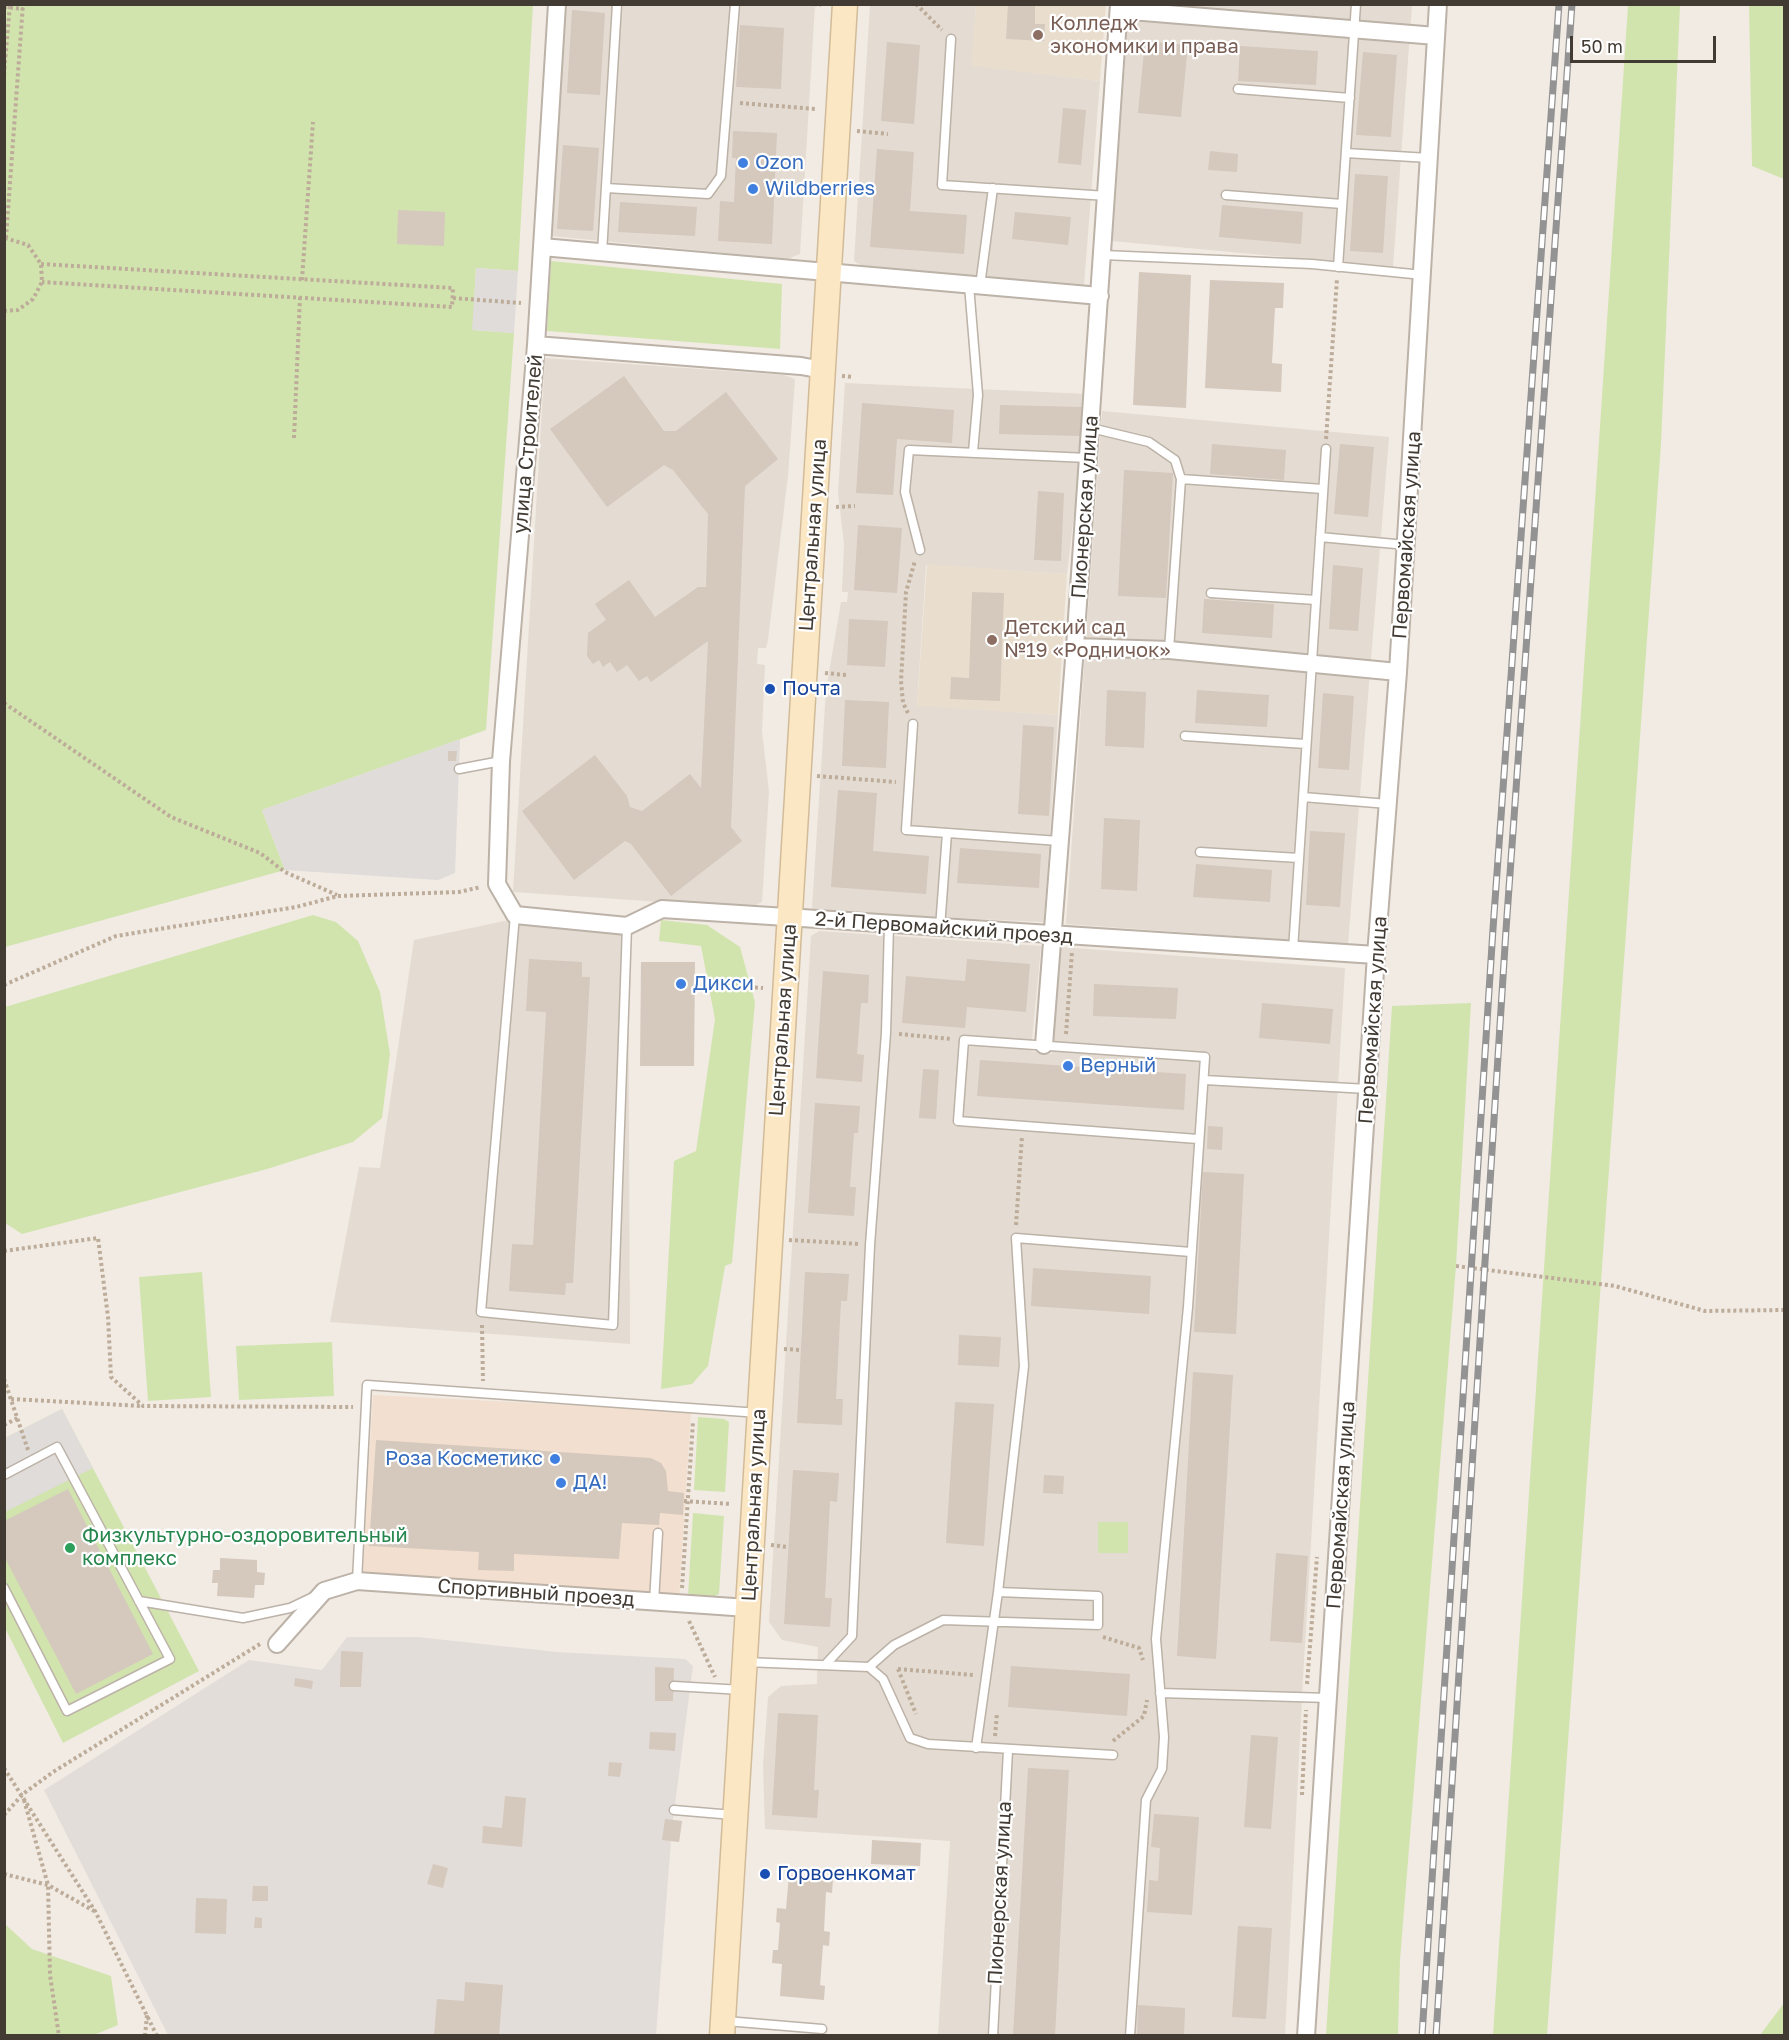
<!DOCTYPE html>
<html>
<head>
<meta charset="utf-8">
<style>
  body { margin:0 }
  #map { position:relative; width:1789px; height:2040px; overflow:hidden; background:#f1ebe4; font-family:"Golos Text",sans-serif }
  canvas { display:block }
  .frame { position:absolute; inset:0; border:6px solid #423b34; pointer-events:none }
  .scale { position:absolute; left:1570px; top:36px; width:146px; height:27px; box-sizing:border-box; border:3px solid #423b34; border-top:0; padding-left:8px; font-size:18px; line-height:21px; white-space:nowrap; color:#423b34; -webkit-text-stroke:4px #fff; paint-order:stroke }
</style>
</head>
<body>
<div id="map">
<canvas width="1789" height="2040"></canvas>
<div class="frame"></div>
<div class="scale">50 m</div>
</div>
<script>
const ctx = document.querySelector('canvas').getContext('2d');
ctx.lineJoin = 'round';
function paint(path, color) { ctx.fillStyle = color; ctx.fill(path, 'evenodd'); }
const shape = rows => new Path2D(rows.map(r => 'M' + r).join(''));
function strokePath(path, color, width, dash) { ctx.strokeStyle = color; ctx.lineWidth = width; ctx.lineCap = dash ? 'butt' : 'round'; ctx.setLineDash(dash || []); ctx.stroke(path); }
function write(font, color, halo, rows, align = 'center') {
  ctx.font = font + ' "Golos Text",sans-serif'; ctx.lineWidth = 4.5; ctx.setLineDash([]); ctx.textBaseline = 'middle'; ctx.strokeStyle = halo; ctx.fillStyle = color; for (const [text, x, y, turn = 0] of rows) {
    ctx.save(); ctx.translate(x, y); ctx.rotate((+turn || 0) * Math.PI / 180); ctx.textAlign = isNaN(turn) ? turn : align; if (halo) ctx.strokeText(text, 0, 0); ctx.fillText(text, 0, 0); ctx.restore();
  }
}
paint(shape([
  [566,5,815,5,800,254,788,259,551,236],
  [870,5,976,5,972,65,1100,81,1084,285,862,266,854,261],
  [1129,5,1412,5,1393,267,1112,241],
  [545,358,784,375,795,379,788,476,768,640,766,648,758,648,757,664,765,665,762,731,769,792,762,902,750,908,513,892],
  [845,383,1088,394,1067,574,926,565,917,705,1058,715,1044,922,819,912,812,908,826,690,841,602,847,602,848,592,842,592,844,544,838,493],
  [1102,411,1389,437,1348,944,1066,924],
  [509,920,628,927,630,1344,330,1322,359,1167,380,1168,414,940],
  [819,931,1041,946,1031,1051,1052,1054,1061,947,1345,968,1303,1678,1285,2035,938,2035,950,1841,765,1829,763,1765,768,1697,781,1686,817,1684,818,1647,782,1640,769,1622,811,936]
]), '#e4dcd2');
paint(shape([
  [373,1395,691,1411,679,1600,362,1574]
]), '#f2dfcf');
paint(shape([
  [347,1637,417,1637,557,1652,685,1659,693,1666,673,1820,682,1821,679,1842,671,1841,656,2035,168,2035,44,1790,249,1660,322,1670]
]), '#e3ddd9');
paint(shape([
  [976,5,1106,5,1100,81,971,66],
  [927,564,1067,574,1058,715,917,706]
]), '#e9dece');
paint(shape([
  [4,5,533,5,518,271,476,268,473,330,514,333,486,730,262,810,285,870,5,947],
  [1628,5,1680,5,1661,444,1547,2035,1493,2035],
  [1749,5,1784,5,1784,179,1752,166],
  [551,261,782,284,780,349,547,331],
  [313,915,336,922,358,941,380,992,390,1054,382,1118,353,1142,267,1169,22,1234,5,1223,5,1007],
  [661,920,707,925,740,947,755,1002,732,1263,725,1266,708,1366,692,1384,661,1389,674,1161,696,1151,715,1019,701,946,659,941],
  [1471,1003,1456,1266,1400,1960,1398,2035,1326,2035,1392,1006],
  [202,1272,211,1397,148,1401,139,1277],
  [332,1342,334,1396,239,1400,236,1346],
  [62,1409,199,1671,63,1743,5,1628,5,1438],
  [698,1417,724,1419,729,1422,725,1492,694,1490],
  [693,1513,724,1516,719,1594,713,1597,688,1596],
  [1098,1522,1128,1522,1128,1553,1098,1553],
  [5,1924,32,1949,111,1976,118,2025,94,2035,5,2035],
  [1784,2003,1784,2035,1760,2035]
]), '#d2e4ae');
paint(shape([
  [476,268,518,271,514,333,472,330],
  [460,739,455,873,438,880,285,870,262,810],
  [62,1409,93,1468,5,1512,5,1438]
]), '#dfdcd9');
paint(shape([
  [1008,4,1035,4,1035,24,1045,24,1044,41,1006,39],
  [572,10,605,13,600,95,567,93],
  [740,25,784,28,781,89,736,87],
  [1145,41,1188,45,1181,117,1138,113],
  [887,42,920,45,914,124,881,121],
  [1240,46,1318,51,1316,85,1238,81],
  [1363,52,1397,55,1391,137,1356,135],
  [1063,108,1086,110,1081,165,1058,163],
  [733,131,777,133,772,244,718,241,720,201,734,202,736,158,732,158],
  [563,145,599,148,593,231,557,229],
  [877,149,914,152,910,211,967,215,964,254,870,247],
  [1210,151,1238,154,1237,172,1208,170],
  [1355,174,1388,176,1383,253,1350,251],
  [620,202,697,207,695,236,618,232],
  [1222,205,1303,212,1301,244,1219,237],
  [398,210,445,212,444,246,397,244],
  [1015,212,1071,217,1068,245,1012,239],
  [1139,272,1191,275,1186,408,1133,405],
  [1210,280,1284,283,1283,308,1275,308,1272,363,1282,364,1281,392,1205,388],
  [624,376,664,431,676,431,726,392,778,459,745,486,731,827,742,841,671,896,631,844,625,841,574,880,522,811,595,755,627,796,630,807,642,811,690,774,701,788,708,641,651,682,647,676,639,681,627,665,617,672,610,662,603,667,599,660,593,664,587,656,588,633,606,620,595,604,629,580,655,617,698,587,706,587,708,514,673,470,664,465,607,507,550,429],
  [862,403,954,410,952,443,897,439,893,495,856,493],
  [1000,405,1082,407,1081,436,999,434],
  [1212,444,1286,450,1284,480,1210,474],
  [1340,444,1374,447,1368,517,1334,514],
  [1124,470,1173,473,1166,598,1118,596],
  [1038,491,1064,493,1061,561,1034,560],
  [858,525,902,528,897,593,854,590],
  [1333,565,1363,568,1358,631,1329,629],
  [972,592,1004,593,1000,701,950,699,951,677,969,678],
  [1204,599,1274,604,1272,638,1202,633],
  [849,619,888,621,885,667,847,665],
  [1107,690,1146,692,1144,748,1105,746],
  [1197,690,1269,695,1267,727,1195,723],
  [1323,693,1354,696,1349,770,1318,768],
  [845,700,889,702,886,768,842,766],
  [1023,725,1054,727,1049,816,1018,814],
  [448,751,457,751,456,761,448,761],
  [838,790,877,793,873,851,929,856,926,894,831,887],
  [1104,818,1140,820,1137,891,1101,889],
  [1310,831,1345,833,1340,907,1306,905],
  [960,848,1041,854,1039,888,957,883],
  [1196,864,1272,870,1270,902,1193,897],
  [529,959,582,962,582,977,590,977,573,1283,566,1283,565,1295,509,1291,512,1244,533,1245,546,1012,526,1011],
  [967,959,1030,964,1026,1012,967,1007,965,1028,902,1023,906,976,965,981],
  [641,962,695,962,694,1066,640,1066],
  [823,971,869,975,868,1003,861,1003,857,1054,864,1055,862,1082,816,1078],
  [1094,984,1178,988,1176,1019,1093,1016],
  [1262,1003,1333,1009,1330,1044,1259,1038],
  [980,1060,1186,1074,1184,1110,977,1096],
  [923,1069,939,1070,936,1119,919,1118],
  [815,1103,860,1106,858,1133,854,1133,850,1187,856,1187,854,1216,808,1213],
  [1208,1126,1223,1127,1222,1150,1207,1149],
  [1203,1172,1244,1174,1236,1334,1194,1332],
  [1033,1268,1151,1276,1149,1314,1031,1306],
  [805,1272,849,1274,847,1301,841,1301,836,1399,843,1399,842,1425,797,1423],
  [959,1335,1001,1337,999,1367,958,1365],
  [1193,1372,1233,1375,1216,1659,1177,1656],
  [955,1402,994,1404,984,1546,946,1543],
  [376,1440,651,1458,661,1463,666,1471,668,1491,684,1493,683,1515,660,1513,659,1525,622,1523,619,1559,514,1554,514,1571,478,1570,479,1552,369,1546],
  [793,1470,839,1473,837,1502,830,1501,825,1598,832,1598,830,1627,784,1624],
  [1044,1475,1064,1476,1063,1494,1043,1493],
  [68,1489,153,1654,76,1694,4,1556,4,1521],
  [1276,1553,1308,1556,1302,1643,1270,1641],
  [220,1558,257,1560,257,1572,265,1573,264,1585,255,1585,254,1598,217,1596,218,1583,212,1583,213,1570,220,1570],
  [341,1651,363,1652,361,1687,340,1687],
  [1011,1666,1130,1674,1127,1716,1008,1707],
  [655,1667,674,1668,673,1701,655,1701],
  [295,1678,313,1681,312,1689,294,1686],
  [778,1713,818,1715,814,1790,819,1790,817,1818,772,1815],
  [650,1732,676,1733,675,1751,649,1749],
  [1251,1735,1278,1737,1271,1829,1244,1827],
  [609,1762,622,1763,620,1777,608,1776],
  [1028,1768,1069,1770,1055,2036,1013,2036],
  [505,1796,526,1798,522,1847,482,1843,483,1826,502,1828],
  [1154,1814,1199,1817,1192,1915,1147,1912,1149,1880,1158,1881,1160,1848,1151,1847],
  [665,1819,682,1821,679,1842,662,1840],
  [872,1840,921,1843,920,1866,871,1864],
  [433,1864,448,1868,443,1888,427,1884],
  [789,1875,833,1879,832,1893,826,1892,824,1931,830,1932,829,1946,823,1945,820,1985,825,1986,824,2000,780,1996,782,1964,772,1963,773,1950,778,1950,780,1923,776,1922,777,1908,786,1909],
  [253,1886,268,1886,268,1901,252,1901],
  [196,1898,227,1899,226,1934,195,1933],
  [255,1917,262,1918,262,1928,254,1928],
  [1238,1926,1272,1928,1266,2019,1232,2017],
  [465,1982,503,1985,499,2036,434,2036,437,1999,464,2001],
  [1138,2005,1185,2008,1184,2036,1137,2036]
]), '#d5c8bd');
const lane = shape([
  [951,39,942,185,1107,196],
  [1238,89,1350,98],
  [1346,153,1429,158],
  [606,188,708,194,721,176,735,4],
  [1226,195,1342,204],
  [602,253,617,4],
  [1103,255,1312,264,1423,275],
  [1338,267,1356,4],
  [969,285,978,395,973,452],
  [980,286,993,188],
  [1091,428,1149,442,1175,460,1181,479,1169,650],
  [1181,479,1323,489],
  [1320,537,1406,545],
  [920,550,905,492,909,450,1088,458],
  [1211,593,1316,600],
  [913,724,906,830,1059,841],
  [1185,736,1306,744],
  [459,769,501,761],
  [1303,797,1388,804],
  [1200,852,1299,858],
  [515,915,481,1312,613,1325,627,926],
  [940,928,947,833],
  [1293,950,1326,449],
  [1204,1080,1368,1089],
  [4,1475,57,1447,170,1659,67,1711,4,1588],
  [357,1581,367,1385,759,1413],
  [139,1601,243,1618,290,1608,313,1597],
  [654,1602,658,1533],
  [745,1662,869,1667,883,1679,910,1738,928,1744,1113,1755],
  [825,1665,852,1636,870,1245,886,1033,889,925],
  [869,1667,894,1645,943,1620,1098,1625,1098,1596,998,1592],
  [674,1686,742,1690],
  [1160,1693,1329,1698],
  [976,1748,998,1592,1024,1366,1016,1238,1191,1252],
  [674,1810,733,1815],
  [726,2021,822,2029],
  [993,2036,1008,1750],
  [1130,2036,1146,1800,1162,1769,1164,1737,1156,1639,1188,1307,1205,1057,964,1040,958,1121,1198,1139]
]);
const street = shape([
  [557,4,536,345,501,761,497,884,515,915,627,926,662,909,1376,955],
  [1119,10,1436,36],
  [542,247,1100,296],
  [536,345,801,366,823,370],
  [1075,647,1169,650,1398,672],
  [1044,1045,1075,647,1119,4],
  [277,1644,324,1591,357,1581,748,1608],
  [1306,2036,1376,955,1398,672,1438,4]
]);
const secondary = shape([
  [722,2036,845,4]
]);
strokePath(lane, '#bcb2a7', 11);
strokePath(street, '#bcb2a7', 20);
strokePath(secondary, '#d2bb98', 27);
strokePath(shape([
  [814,4,821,5],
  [916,4,942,30],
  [4,7,23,9],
  [4,75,10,4],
  [740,103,815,109],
  [857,131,888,134],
  [6,238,23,4],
  [41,264,453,288,452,307,42,282],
  [302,280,313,122],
  [453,298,521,303],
  [4,311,18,310,33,299,42,282,41,264,28,245,5,238],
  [842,376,853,377],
  [294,438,300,297],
  [1326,439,1337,279],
  [836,507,855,506],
  [825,673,846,675],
  [4,703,171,817,260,853,285,872,337,895],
  [908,713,903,703,901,681,906,592,915,561],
  [817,776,896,782],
  [695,984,763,988],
  [4,985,116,936,296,907,338,896,459,892,481,887],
  [899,1034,951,1039],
  [1066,1034,1072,952],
  [1016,1225,1022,1136],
  [789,1240,860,1244],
  [4,1251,98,1238,108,1317,111,1377,143,1406,353,1407],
  [1456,1266,1615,1286,1705,1311,1784,1310],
  [482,1325,483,1381],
  [784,1349,801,1350],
  [4,1379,28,1450],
  [11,1399,142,1406],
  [4,1425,18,1418],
  [684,1501,731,1504],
  [771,1545,788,1547],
  [682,1588,693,1422],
  [689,1621,715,1677],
  [1103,1637,1139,1648,1143,1660],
  [898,1669,916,1714],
  [898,1669,974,1675],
  [1307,1684,1317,1557],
  [995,1736,997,1713],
  [1113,1741,1144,1716,1147,1700],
  [4,1768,95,1911,157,2036],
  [1302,1795,1306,1710],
  [24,1800,48,1885,50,1975,59,2036],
  [4,1815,23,1794,53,1772,260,1644],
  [4,1874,48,1885,94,1911],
  [145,2036,147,2015]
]), '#bdac99', 4, [3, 3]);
strokePath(lane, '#fff', 8);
strokePath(street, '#fff', 16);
strokePath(secondary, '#fbe7c3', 24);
const rail = shape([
  [1422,2036,1493,929,1559,4],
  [1436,2036,1506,930,1572,4]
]);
strokePath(rail, '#939393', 7);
strokePath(rail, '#fff', 4.5, [14]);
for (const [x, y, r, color] of [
  [1038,35,6,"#8d6e63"],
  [743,163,6,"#3f7fe0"],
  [753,189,6,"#3f7fe0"],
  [992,640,6,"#8d6e63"],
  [770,689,6,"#1a4fb4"],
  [681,984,6,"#3f7fe0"],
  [1068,1066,6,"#3f7fe0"],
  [555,1459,6,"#3f7fe0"],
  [561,1483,6,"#3f7fe0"],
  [70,1548,6,"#2e9e5b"],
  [765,1874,6,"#1a4fb4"]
]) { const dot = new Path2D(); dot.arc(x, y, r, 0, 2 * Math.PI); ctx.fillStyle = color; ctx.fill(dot); strokePath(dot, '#fff', 2); }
write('20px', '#785e54', '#fff', [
  ["Колледж",1050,24],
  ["экономики и права",1050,47],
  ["Детский сад",1004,628],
  ["№19 «Родничок»",1004,651]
], 'left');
write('20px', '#366cbe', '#fff', [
  ["Ozon",755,163],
  ["Wildberries",765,189],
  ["Дикси",693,984],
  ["Верный",1080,1066],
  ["Роза Косметикс",543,1459,"right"],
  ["ДА!",573,1483]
], 'left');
write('20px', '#423b34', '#fff', [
  ["улица Строителей",528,444,-85],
  ["Пионерская улица",1085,507,-86],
  ["Центральная улица",813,535,-86],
  ["Первомайская улица",1407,535,-86],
  ["2-й Первомайский проезд",944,928,4],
  ["Центральная улица",783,1020,-86],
  ["Первомайская улица",1373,1020,-86],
  ["Центральная улица",754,1505,-87],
  ["Первомайская улица",1341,1505,-86],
  ["Спортивный проезд",536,1593,4],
  ["Пионерская улица",1000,1893,-87]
]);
write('20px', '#164399', '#fff', [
  ["Почта",782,689],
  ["Горвоенкомат",777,1874]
], 'left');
write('20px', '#27864d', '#fff', [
  ["Физкультурно-оздоровительный",82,1536],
  ["комплекс",82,1559]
], 'left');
</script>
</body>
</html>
